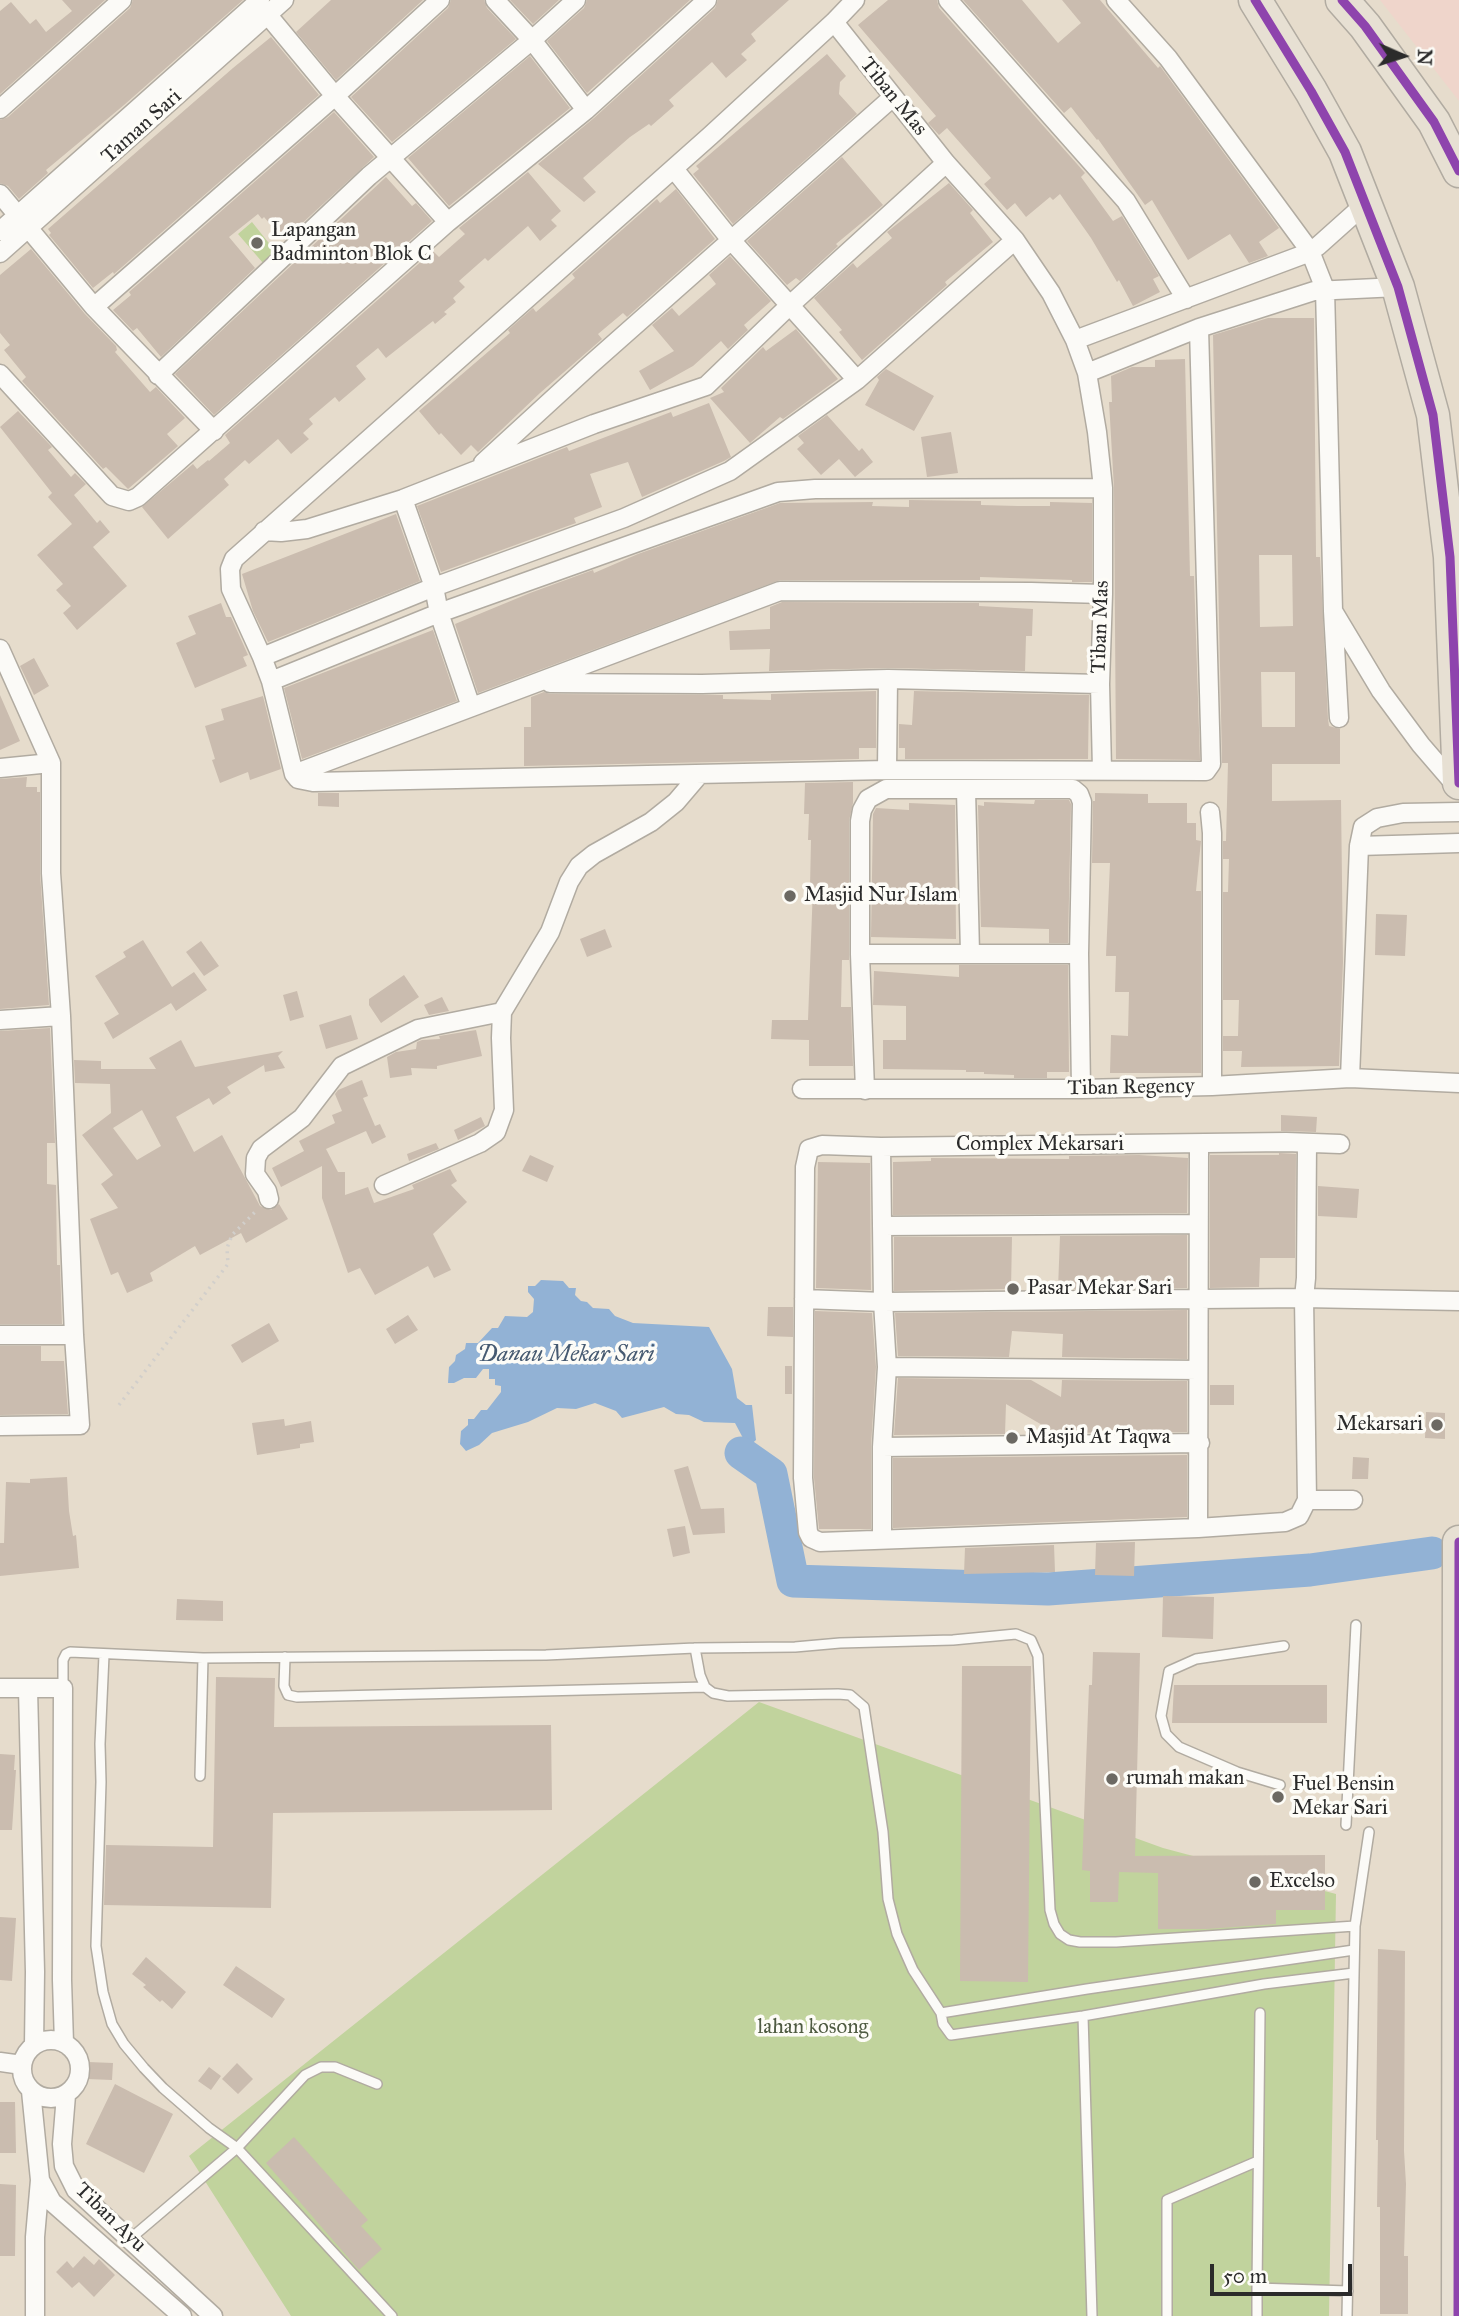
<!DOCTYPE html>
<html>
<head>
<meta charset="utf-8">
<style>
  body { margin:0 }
  #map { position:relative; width:1459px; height:2316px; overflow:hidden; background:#e6dccc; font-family:"IM FELL Great Primer",serif }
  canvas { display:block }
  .north { position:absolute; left:1368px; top:21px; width:70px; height:70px; -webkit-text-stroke:5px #fdfcf7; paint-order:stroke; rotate:93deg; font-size:19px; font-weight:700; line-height:28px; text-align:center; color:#2b2b2b }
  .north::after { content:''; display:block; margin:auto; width:24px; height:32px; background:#2b2b2b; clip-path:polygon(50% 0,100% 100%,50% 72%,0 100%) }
  .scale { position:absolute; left:1210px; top:2264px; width:142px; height:32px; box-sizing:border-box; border:4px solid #2b2b2b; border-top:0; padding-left:9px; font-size:21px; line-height:24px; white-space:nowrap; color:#2b2b2b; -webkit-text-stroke:5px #fdfcf7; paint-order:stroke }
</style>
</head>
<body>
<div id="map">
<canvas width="1459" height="2316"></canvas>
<div class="north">N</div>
<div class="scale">50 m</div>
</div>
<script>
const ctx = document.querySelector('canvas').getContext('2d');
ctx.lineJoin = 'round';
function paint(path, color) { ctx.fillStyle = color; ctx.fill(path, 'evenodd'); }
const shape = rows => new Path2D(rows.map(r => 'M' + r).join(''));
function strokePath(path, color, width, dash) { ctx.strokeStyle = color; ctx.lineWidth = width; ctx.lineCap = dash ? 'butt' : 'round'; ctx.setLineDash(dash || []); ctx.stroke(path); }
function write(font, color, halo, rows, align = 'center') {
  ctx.font = font + ' "IM FELL Great Primer",serif'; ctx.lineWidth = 7; ctx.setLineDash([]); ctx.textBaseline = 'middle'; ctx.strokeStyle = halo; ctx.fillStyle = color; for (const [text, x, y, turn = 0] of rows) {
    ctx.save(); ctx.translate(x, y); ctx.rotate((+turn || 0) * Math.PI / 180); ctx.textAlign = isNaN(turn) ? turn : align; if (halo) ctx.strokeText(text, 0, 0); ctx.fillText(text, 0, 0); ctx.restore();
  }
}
paint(shape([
  [1380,0,1459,0,1459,101]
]), '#efd5cb');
paint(shape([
  [252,222,276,252,263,263,238,234],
  [759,1702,1163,1848,1336,1894,1329,2316,291,2316,189,2156]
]), '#c1d39d');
paint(shape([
  [541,1280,563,1281,569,1288,576,1288,575,1295,581,1301,587,1302,593,1308,609,1309,615,1316,633,1323,709,1327,732,1369,737,1398,746,1405,752,1405,756,1440,741,1453,744,1440,735,1423,704,1422,689,1415,676,1414,664,1407,622,1418,616,1411,595,1403,576,1409,557,1408,528,1422,492,1433,479,1445,466,1451,460,1444,461,1431,468,1425,468,1419,474,1419,481,1410,487,1410,501,1392,501,1386,495,1385,495,1379,489,1379,489,1369,483,1369,476,1378,464,1378,454,1383,448,1383,449,1367,455,1361,456,1355,465,1349,466,1343,478,1343,492,1328,498,1328,505,1316,527,1317,533,1312,534,1299,528,1292,528,1286,535,1286]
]), '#92b2d5');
strokePath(shape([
  [741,1453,771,1474,793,1581,1048,1589,1310,1570,1432,1553]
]), '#92b2d5', 33);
paint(shape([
  [62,0,105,0,0,94,0,11,11,2,30,24,36,19,46,32,72,11],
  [133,0,243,0,124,105,46,170,48,173,19,199,8,186,0,183,0,120,8,117,130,8],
  [331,0,423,0,336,80,296,32],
  [451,0,484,0,487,8,516,39,392,142,351,97,448,8],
  [510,0,559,0,533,24],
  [587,0,690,0,587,93,547,41,584,8],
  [718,0,789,0,751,34,756,41,741,54,747,60,726,78,712,62,669,100,674,106,651,126,649,124,630,137,583,178,596,192,584,202,538,164,594,118,715,8],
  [888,0,937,0,939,8,1085,173,1081,177,1113,221,1122,216,1159,276,1153,279,1160,292,1133,306,1119,280,1117,282,1091,238,1060,194,1053,200,1050,197,1026,217,1015,203,1007,210,984,184,991,178,947,128,939,135,928,123,936,116,858,25],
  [963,0,1022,0,1058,43,1081,23,1062,0,1100,0,1158,68,1160,66,1279,228,1259,242,1268,256,1249,263,1230,234,1188,260,1152,200,1145,205,1098,139,1097,140,1071,107,1064,113],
  [271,37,319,95,114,274,113,272,93,288,49,235,51,233,48,229,233,68],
  [827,54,846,76,840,82,839,94,857,114,733,224,693,174,699,169,696,166],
  [530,56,570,108,449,206,408,158],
  [334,112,374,157,284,240,264,217,262,219,258,214,229,237,255,268,161,357,137,328,133,331,113,310,131,295,129,292],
  [842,157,883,205,836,244,838,246,800,281,796,278,787,285,747,241],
  [528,172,561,211,551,220,557,226,540,241,528,226,488,261,485,258,459,281,465,287,453,298,456,302,444,312,447,314,435,324,433,321,386,358,378,348,356,366,366,379,339,402,335,397,309,419,313,424,303,433,309,439,291,454,278,439,249,464,245,460,224,479,229,485,168,539,142,507,193,464,197,469,208,460,209,461,230,443,225,435,433,251,439,257,465,234,459,228],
  [386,177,412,206,416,203,432,221,214,415,175,374],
  [949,183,973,210,970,213,993,242,945,282,947,285,862,360,839,332,842,330,814,298,853,263,857,268,892,238,887,232],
  [676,189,715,239,627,317,623,313,598,334,602,339,540,393,478,452,471,445,461,455,441,433,439,435,419,411,510,333,508,330,533,308,536,312,575,278,572,274,657,199,660,203],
  [31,249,85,314,116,346,117,350,115,352,150,392,156,387,185,418,167,434,178,446,128,489,106,467,103,469,22,381,26,377,4,350,10,345,0,333,0,275],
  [730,256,771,301,744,325,748,330,728,349,721,341,693,366,650,390,639,371,674,351,652,325,672,308,679,316,716,284,709,275],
  [1268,318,1314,318,1316,557,1320,557,1328,719,1329,726,1340,729,1340,764,1272,764,1272,801,1341,800,1343,962,1339,1066,1241,1067,1242,1051,1223,1051,1223,1036,1238,1036,1239,1000,1223,1000,1223,892,1228,892,1229,859,1223,859,1223,841,1226,841,1228,763,1222,763,1222,761,1213,335],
  [1259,555,1292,555,1293,626,1260,627],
  [1261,672,1295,672,1295,727,1262,727],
  [796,329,838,379,783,419,780,417,750,443,710,398,724,392,721,388,763,347,766,351],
  [1185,359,1190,576,1194,576,1200,760,1116,759,1114,488,1109,402,1112,402,1111,376,1132,367,1155,367,1155,360],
  [886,369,934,396,914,431,865,405,879,380,877,377],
  [709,403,731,457,724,461,642,497,628,462,590,474,602,507,574,518,576,523,441,572,417,506,567,447,569,451,671,412,673,417],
  [18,411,52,447,48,450,71,477,75,473,86,484,74,495,97,523,100,520,110,532,93,547,127,586,77,630,63,613,71,606,56,590,63,584,37,555,72,524,48,497,52,493,0,427],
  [827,415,859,451,862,448,873,462,855,477,839,459,821,475,797,449,804,443,798,436],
  [951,432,958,473,927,477,921,437],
  [909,500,981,501,981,505,1018,506,1050,506,1050,502,1092,503,1092,582,1072,582,1072,580,980,577,980,580,780,580,478,693,455,624,530,593,593,570,594,573,638,554,780,503,873,502,872,506,909,507],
  [396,514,420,581,268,642,253,611,242,574],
  [782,602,979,603,979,606,1033,609,1032,636,1026,636,1025,671,888,668,769,671,770,649,730,650,729,631,770,629,770,607],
  [221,603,226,617,231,617,248,655,243,657,247,666,195,688,176,643,196,634,188,616],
  [433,630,457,701,302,759,284,688],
  [34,658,49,686,34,695,20,666],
  [876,691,876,748,859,748,859,759,524,766,524,727,531,727,531,697,544,692,550,694,723,695,723,699,771,700,771,694],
  [914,691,1089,695,1088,759,905,759,905,748,899,748,899,724,912,725],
  [0,695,20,741,0,750],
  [263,696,281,769,250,780,248,772,220,783,212,760,215,759,205,726,224,720,221,709],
  [27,777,26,787,37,787,37,792,40,792,40,873,49,1005,0,1009,0,779],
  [853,782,853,803,849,821,849,960,842,960,841,1007,851,1007,853,1066,809,1066,809,1040,771,1039,772,1020,808,1020,813,887,810,887,811,840,808,840,809,814,804,814,805,783],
  [318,793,339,793,339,807,318,806],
  [1095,793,1148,794,1148,803,1187,803,1187,823,1196,823,1196,840,1201,841,1196,891,1201,891,1201,1073,1110,1073,1111,1035,1128,1036,1129,992,1115,992,1116,956,1106,956,1110,863,1092,863,1093,801,1095,801],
  [1035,800,1069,800,1071,804,1068,943,1049,943,1049,929,981,927,978,805,984,806,984,802,1034,804],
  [909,803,955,805,956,939,871,937,873,814,876,808,909,810],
  [1376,914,1407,915,1405,956,1375,955],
  [605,929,612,947,587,957,580,939],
  [143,940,172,987,194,972,207,990,176,1011,171,1003,113,1039,104,1023,119,1014,95,976,126,957,123,952],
  [201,941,219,966,204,976,186,952],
  [959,965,1068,965,1069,1072,1047,1072,1047,1078,1014,1078,1014,1075,984,1074,984,1072,966,1072,966,1070,883,1069,883,1040,906,1040,906,1006,873,1005,874,971,959,977],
  [404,975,419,997,381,1023,369,1005,369,999],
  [297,991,304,1017,290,1021,283,995],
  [442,997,449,1011,429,1015,424,1005],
  [351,1015,358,1039,326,1049,319,1025],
  [50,1028,55,1143,47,1143,47,1184,56,1185,57,1265,60,1265,62,1324,0,1324,0,1031],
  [476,1030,482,1056,437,1066,437,1069,411,1068,412,1075,390,1078,387,1057,396,1052,416,1049,417,1042,422,1040,440,1039,439,1036],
  [181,1040,195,1067,283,1051,278,1056,285,1068,265,1072,264,1065,227,1087,231,1093,213,1105,209,1098,176,1117,194,1152,222,1135,260,1206,271,1210,279,1204,288,1219,246,1243,241,1233,200,1255,195,1246,150,1273,153,1281,127,1293,118,1272,111,1275,90,1219,118,1208,101,1184,113,1175,82,1135,111,1113,110,1084,75,1083,74,1060,101,1061,101,1069,156,1069,149,1058],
  [142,1110,161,1146,137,1160,113,1128],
  [362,1080,368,1096,363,1098,375,1126,380,1124,386,1137,372,1144,366,1131,326,1149,338,1172,345,1172,345,1195,368,1187,374,1203,414,1189,412,1185,450,1169,457,1181,451,1185,467,1202,433,1234,451,1270,434,1278,428,1266,375,1295,360,1268,348,1273,322,1198,322,1166,281,1187,272,1168,304,1151,299,1141,335,1123,332,1115,342,1111,335,1094,338,1090],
  [1281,1115,1317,1117,1316,1132,1281,1131],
  [481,1117,485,1126,458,1140,454,1130],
  [436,1143,439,1149,409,1161,407,1154],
  [1279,1153,1296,1154,1295,1258,1260,1258,1259,1287,1210,1288,1210,1155,1279,1155],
  [530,1155,554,1166,547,1182,522,1171],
  [1139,1155,1188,1158,1187,1213,893,1215,893,1162,931,1161,931,1158,1069,1159,1069,1156],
  [818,1162,870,1163,871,1290,816,1288],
  [1318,1186,1359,1189,1357,1218,1318,1216],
  [1187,1235,1187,1288,1058,1289,1060,1236],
  [894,1237,1012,1237,1011,1289,894,1291],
  [768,1307,793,1307,793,1337,767,1336],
  [1187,1310,1187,1359,1062,1357,1063,1334,1012,1331,1009,1357,898,1356,895,1313],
  [815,1311,872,1313,876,1367,871,1446,871,1529,819,1529,814,1478],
  [408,1315,418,1330,395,1344,386,1329],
  [269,1323,279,1341,242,1363,231,1345],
  [0,1346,41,1346,41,1361,64,1361,68,1414,0,1415],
  [785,1366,792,1366,792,1394,785,1394],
  [898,1378,1031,1380,1061,1397,1062,1380,1187,1381,1187,1432,1056,1433,1006,1404,1005,1434,894,1435],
  [1210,1385,1234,1385,1234,1405,1210,1405],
  [1426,1412,1445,1413,1445,1439,1425,1438],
  [284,1419,285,1426,311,1421,314,1442,300,1444,300,1448,257,1455,252,1423],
  [1187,1455,1187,1517,893,1528,893,1458],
  [1353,1457,1369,1458,1368,1479,1352,1479],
  [688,1466,701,1509,724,1508,725,1533,693,1535,674,1470],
  [67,1477,69,1511,73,1536,76,1535,79,1568,0,1576,0,1543,4,1543,6,1482,30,1483,30,1479],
  [685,1526,690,1553,673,1557,667,1529],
  [1135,1542,1134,1576,1095,1575,1096,1543],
  [1054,1545,1055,1572,964,1574,965,1548],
  [1163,1596,1214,1597,1213,1639,1162,1637],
  [177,1599,223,1601,223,1621,176,1620],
  [1093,1652,1140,1653,1135,1856,1325,1855,1325,1910,1276,1910,1276,1924,1206,1929,1158,1929,1158,1873,1119,1872,1118,1902,1090,1902,1090,1871,1082,1870,1089,1685,1092,1685],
  [962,1666,1031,1666,1028,1982,960,1981],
  [216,1677,275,1678,274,1727,551,1725,552,1810,273,1813,271,1908,104,1905,106,1845,213,1847],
  [1174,1685,1327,1685,1327,1723,1172,1723],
  [0,1754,15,1755,14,1770,16,1770,12,1830,0,1830],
  [0,1917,16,1918,12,1981,0,1980],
  [1378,1949,1405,1951,1404,2151,1406,2184,1404,2256,1408,2256,1408,2314,1380,2314,1380,2207,1377,2207,1378,2140,1376,2140],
  [146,1957,186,1992,172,2009,162,2000,160,2002,143,1987,146,1985,132,1974],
  [236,1966,285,1999,272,2018,223,1985],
  [88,2062,113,2063,112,2080,87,2079],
  [237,2063,253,2079,238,2094,222,2079],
  [209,2067,221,2076,211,2090,198,2081],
  [115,2084,173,2114,144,2173,86,2144],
  [0,2102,15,2102,16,2153,0,2153],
  [294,2137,368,2220,361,2226,382,2249,359,2270,266,2163],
  [0,2184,16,2185,15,2256,0,2256],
  [84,2256,94,2265,99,2259,115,2275,94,2297,79,2282,72,2288,56,2272,67,2261,73,2268]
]), '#cabcaf');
const lane = shape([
  [695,1648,700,1675,705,1687,713,1693,728,1696,838,1694,850,1695,864,1707,883,1832,888,1899,897,1934,913,1970,941,2013,943,2024,951,2035,1083,2016,1264,1984,1354,1973],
  [104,1655,100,1744,101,1782,96,1946,103,1992,112,2024,124,2044,144,2068,163,2088,209,2128,237,2148,392,2316],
  [285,1657,284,1686,288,1695,297,1697,705,1687],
  [63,1688,63,1660,66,1654,70,1652,203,1658,546,1655,695,1648,795,1647,840,1643,953,1640,1016,1634,1031,1640,1038,1656,1050,1910,1054,1924,1060,1934,1069,1940,1080,1942,1116,1942,1355,1926],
  [200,1776,203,1658],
  [1280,1785,1237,1772,1179,1747,1166,1734,1161,1716,1169,1671,1196,1659,1284,1646],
  [1346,1825,1356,1625],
  [941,2013,1087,1989,1354,1950],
  [1260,2013,1257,2288,1348,2291],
  [1083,2016,1092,2316],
  [130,2239,237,2148,305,2075,321,2067,335,2067,377,2084],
  [1167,2316,1167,2200,1258,2161],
  [1257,2316,1257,2288],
  [1347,2316,1355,1926,1369,1832]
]);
const street = shape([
  [495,0,532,40,586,110],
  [855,0,834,22,710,136,234,559,230,569,231,589,262,657,271,681,294,774,298,779,313,782,887,770,1206,771,1211,764,1199,328],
  [948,0,1126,201,1186,299],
  [1116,0,1168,58,1310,251,1325,289,1333,611],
  [262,8,335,96,448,222],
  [834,22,946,163,1015,240,1051,293,1075,340,1087,373,1097,432,1103,488,1103,594,1100,684,1102,770],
  [0,109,122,0],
  [674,169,731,240,857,380],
  [0,194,94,307,214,431],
  [0,231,260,0],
  [0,253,284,0],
  [94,307,335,96,440,0],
  [1075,340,1305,254,1318,246,1365,204],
  [1087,373,1199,328,1314,291,1398,287],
  [0,374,112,496,129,501,138,497,448,222,586,110,707,0],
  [158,375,369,176,532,40,576,0],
  [483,463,590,365,893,97],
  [403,499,434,587,439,613,471,707],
  [264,531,281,532,307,529,403,499,594,424,706,386,789,306,946,163],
  [0,649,51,763,51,873,61,1016,74,1335,80,1425,0,1426],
  [262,657,434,587,624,518,730,471,857,380,1015,240],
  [271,681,439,613,778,492,815,489,1103,488],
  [550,683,702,684,888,679,1100,684],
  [1339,718,1333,611,1381,691,1421,745,1458,788],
  [0,768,51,763],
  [887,770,888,679],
  [294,774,780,591,1031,592,1103,594],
  [966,790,970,953],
  [1210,812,1212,833,1212,1086],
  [1359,846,1459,843],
  [860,954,1079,954],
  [0,1020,61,1016],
  [1350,1078,1359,846,1363,827,1377,818,1403,813,1459,812],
  [802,1089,1081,1089,1212,1086,1350,1078,1459,1083],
  [865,1090,860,954,860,821,862,810,868,799,886,789,1073,789,1079,794,1082,802,1079,954,1081,1089],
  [1307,1143,1306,1278,1304,1298,1307,1500],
  [1340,1144,1286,1142,881,1147,822,1145,809,1149,805,1167,803,1478,808,1532,811,1538,820,1542,1198,1528,1285,1522,1299,1516,1307,1500,1353,1500],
  [881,1147,883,1302,887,1367,882,1447,882,1539],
  [384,1185,480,1143,496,1132,504,1110,501,1038,502,1012,550,932,569,882,579,866,594,854,651,822,676,802,699,775],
  [269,1199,267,1191,255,1174,256,1158,261,1149,302,1118,342,1066,418,1029,502,1012],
  [882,1226,1197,1224],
  [804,1299,883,1302,1304,1298,1459,1301],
  [0,1335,74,1335],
  [887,1367,1198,1370],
  [882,1447,1200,1443],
  [1198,1528,1199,1144],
  [0,1688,63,1688,62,1980,64,2043],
  [28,1689,35,1972,34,2045],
  '22 2069a29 29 0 1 1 58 0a29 29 0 1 1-58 0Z',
  [0,2062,22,2065],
  [31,2091,40,2180,35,2237,35,2316],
  [66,2095,62,2144,64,2166,76,2190,213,2316],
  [40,2180,52,2202,182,2316]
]);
const highway = shape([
  [1255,0,1311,91,1345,152,1398,287,1433,415,1450,557,1459,783],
  [1342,0,1365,26,1434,122,1459,171],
  [1458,2316,1459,1542]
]);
strokePath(lane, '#b1aba1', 12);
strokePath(street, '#b1aba1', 21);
strokePath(highway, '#b1aba1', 35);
strokePath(shape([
  [119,1405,228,1264,227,1248,232,1235,257,1210]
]), '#d2cfcb', 3.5, [2, 5]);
strokePath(lane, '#fbfaf7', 9);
strokePath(street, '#fbfaf7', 18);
strokePath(highway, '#e7e0d3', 32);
strokePath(shape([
  [1255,0,1311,91,1345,152,1398,287,1433,415,1450,557,1459,783],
  [1342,0,1365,26,1434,122,1459,171],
  [1458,2316,1459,1542]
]), '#8e44ad', 9);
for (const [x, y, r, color] of [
  [257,243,7,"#6c6963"],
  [790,896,7,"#6c6963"],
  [1013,1289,7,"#6c6963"],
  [1437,1425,7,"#6c6963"],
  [1012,1438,7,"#6c6963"],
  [1112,1779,7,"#6c6963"],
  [1278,1797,7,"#6c6963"],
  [1255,1882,7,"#6c6963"]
]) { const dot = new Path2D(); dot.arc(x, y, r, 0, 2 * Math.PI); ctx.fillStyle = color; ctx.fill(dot); strokePath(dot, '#fdfcf7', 2.5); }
write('21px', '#2b2b2b', '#fdfcf7', [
  ["Tiban Mas",893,97,51],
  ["Taman Sari",142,127,-42],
  ["Tiban Mas",1101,627,-88],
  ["Tiban Regency",1131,1088,-1],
  ["Complex Mekarsari",1040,1145],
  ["Tiban Ayu",110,2218,44]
]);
write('21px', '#2b2b2b', '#fdfcf7', [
  ["Lapangan",271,231],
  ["Badminton Blok C",271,255],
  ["Masjid Nur Islam",804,896],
  ["Pasar Mekar Sari",1027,1289],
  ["Mekarsari",1423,1425,"right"],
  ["Masjid At Taqwa",1026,1438],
  ["rumah makan",1126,1779],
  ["Fuel Bensin",1292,1785],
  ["Mekar Sari",1292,1809],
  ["Excelso",1269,1882]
], 'left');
write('21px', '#4f5b42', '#fdfcf7', [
  ["lahan kosong",813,2028]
]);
write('italic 23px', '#465a71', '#fdfcf7', [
  ["Danau Mekar Sari",566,1355]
]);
</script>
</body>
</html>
